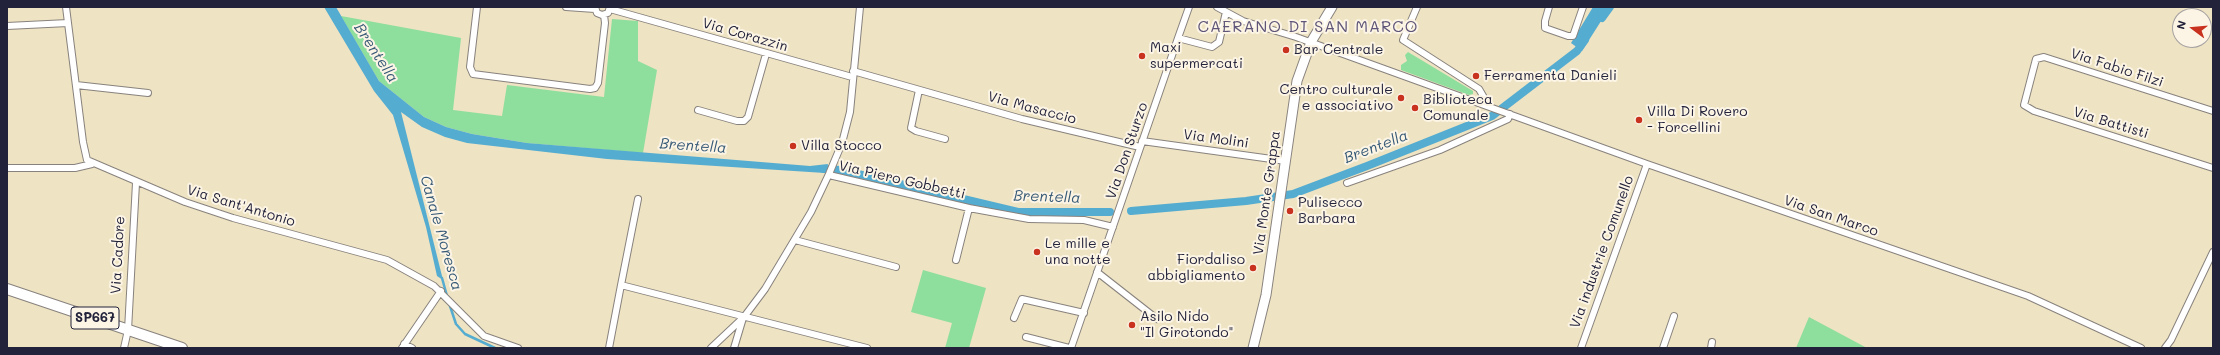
<!DOCTYPE html>
<html>
<head>
<meta charset="utf-8">
<style>
  body { margin:0 }
  #map { position:relative; width:2220px; height:355px; overflow:hidden; background:#eee3c2; font-family:Mali,sans-serif }
  canvas { display:block }
  .frame { position:absolute; inset:0; border:8px solid #22223b; pointer-events:none }
  .north { position:absolute; left:2172px; top:8px; width:40px; height:40px; box-sizing:border-box; background:#fcf5e5; border:1px solid #a5a1a1; border-radius:50%; rotate:286deg; font-size:11px; font-weight:700; line-height:16px; text-align:center; color:#22223b }
  .north::after { content:''; display:block; margin:auto; width:14px; height:18px; background:#c8321e; clip-path:polygon(50% 0,100% 100%,50% 72%,0 100%) }
</style>
</head>
<body>
<div id="map">
<canvas width="2220" height="355"></canvas>
<div class="frame"></div>
<div class="north">N</div>
</div>
<script>
const ctx = document.querySelector('canvas').getContext('2d');
ctx.lineJoin = 'round';
function paint(path, color) { ctx.fillStyle = color; ctx.fill(path, 'evenodd'); }
const shape = rows => new Path2D(rows.map(r => 'M' + r).join(''));
function strokePath(path, color, width, dash) { ctx.strokeStyle = color; ctx.lineWidth = width; ctx.lineCap = dash ? 'butt' : 'round'; ctx.setLineDash(dash || []); ctx.stroke(path); }
function write(font, color, halo, rows, align = 'center') {
  ctx.font = font + ' Mali,sans-serif'; ctx.lineWidth = 4; ctx.setLineDash([]); ctx.textBaseline = 'middle'; ctx.strokeStyle = halo; ctx.fillStyle = color; for (const [text, x, y, turn = 0] of rows) {
    ctx.save(); ctx.translate(x, y); ctx.rotate((+turn || 0) * Math.PI / 180); ctx.textAlign = isNaN(turn) ? turn : align; if (halo) ctx.strokeText(text, 0, 0); ctx.fillText(text, 0, 0); ctx.restore();
  }
}
paint(shape([
  [341,16,461,38,453,110,502,116,507,85,604,97,612,19,638,21,638,61,657,70,643,153,527,143,472,134,446,127,424,117,379,81],
  [1408,52,1473,91,1473,94,1469,95,1401,70,1401,65,1407,61,1405,55],
  [923,270,986,288,969,348,945,348,952,323,911,312],
  [1809,317,1867,348,1796,348]
]), '#8ede9e');
paint(shape([
  [324,7,336,7,379,81,424,117,446,127,472,134,527,143,810,166,828,164,825,173,607,159,467,143,445,137,422,127,401,112,443,280,437,276,426,227,393,115,374,91],
  [1593,7,1610,7,1582,51,1571,43]
]), '#54acd1');
strokePath(shape([
  [442,278,447,296],
  [449,303,456,324,465,334,495,348]
]), '#54acd1', 2.5);
strokePath(shape([
  [1602,18,1610,7],
  [824,169,841,170,1018,212,1110,212],
  [1131,211,1246,201,1293,194,1367,166,1492,116,1577,51,1585,40]
]), '#54acd1', 8);
const street = shape([
  [66,7,83,142,87,160,185,202,233,218,387,260,434,286,484,336,518,348],
  [477,7,470,67,473,74,590,89,595,88,598,83,605,23,604,15],
  [566,7,595,9],
  [595,7,597,13,602,15,608,13,610,7],
  [1189,7,1178,38,1212,47,1219,42,1226,12],
  [1217,7,1243,21,1296,37,1647,164,2028,296,2141,348],
  [1417,7,1403,40,1479,89,1486,101,1485,104],
  [1549,7,1545,21,1545,28,1568,36,1573,36,1583,7],
  [610,9,852,77],
  [7,26,68,23],
  [853,71,1022,119,1140,147],
  [76,85,148,93],
  [919,90,911,128,916,131,945,139],
  [698,110,737,121,744,121,748,117,766,54],
  [2213,111,2044,57,2036,59,2024,105,2034,111,2213,168],
  [1142,141,1286,161],
  [7,168,75,168,92,164],
  [829,175,969,208,1029,219,1084,220,1113,227],
  [1347,183,1440,150,1508,119,1510,114],
  [638,199,621,285,867,348],
  [795,240,896,267],
  [956,260,969,208],
  [1097,272,1157,319],
  [1014,318,1022,299,1084,313],
  [1026,337,1069,348],
  [404,344,412,348],
  [124,348,128,330,136,183],
  [402,348,441,291],
  [609,348,621,285],
  [711,348,744,317,765,289,811,212,829,174,842,143,850,112,860,7],
  [734,348,743,318],
  [1071,348,1178,38],
  [1581,348,1647,164],
  [1663,348,1674,316],
  [1711,348,1712,342],
  [2165,348,2171,340,2213,252]
]);
const secondary = shape([
  [1253,348,1266,295,1297,81,1311,42,1332,7]
]);
const primary = shape([
  [7,289,182,348]
]);
strokePath(street, '#88827e', 8);
strokePath(secondary, '#88827e', 11);
strokePath(primary, '#88827e', 12);
strokePath(street, '#fff', 6);
strokePath(secondary, '#fff', 9);
strokePath(primary, '#fff', 10);
for (const [x, y, r, color] of [
  [1286,50,4,"#c8321e"],
  [1142,56,4,"#c8321e"],
  [1476,76,4,"#c8321e"],
  [1401,98,4,"#c8321e"],
  [1415,108,4,"#c8321e"],
  [1639,120,4,"#c8321e"],
  [793,146,4,"#c8321e"],
  [1290,211,4,"#c8321e"],
  [1037,252,4,"#c8321e"],
  [1253,268,4,"#c8321e"],
  [1132,325,4,"#c8321e"]
]) { const dot = new Path2D(); dot.arc(x, y, r, 0, 2 * Math.PI); ctx.fillStyle = color; ctx.fill(dot); strokePath(dot, '#fcf5e5', 1.5); }
for (const [x, y, w] of [
  [95,318,48]
]) { const box = new Path2D(); box.roundRect(x - w / 2, y - 11, w, 22, 3); ctx.fillStyle = '#fcf5e5'; ctx.fill(box); strokePath(box, '#22223b', 1); }
write('bold 13px', '#22223b', null, [
  ["SP667",95,318]
]);
write('14px', '#22223b', '#fcf5e5', [
  ["Via Corazzin",745,35,16],
  ["Via Fabio Filzi",2117,68,18],
  ["Via Masaccio",1032,108,15],
  ["Via Battisti",2111,123,17],
  ["Via Molini",1216,139,8],
  ["Via Don Sturzo",1127,151,-71],
  ["Via Piero Gobbetti",902,180,13],
  ["Via Monte Grappa",1267,193,-82],
  ["Via Sant'Antonio",241,206,17],
  ["Via San Marco",1831,216,19],
  ["Via industrie Comunello",1602,252,-70],
  ["Via Cadore",118,255,-87]
]);
write('14px', '#22223b', '#fcf5e5', [
  ["Maxi",1150,48],
  ["supermercati",1150,64],
  ["Bar Centrale",1294,50],
  ["Ferramenta Danieli",1484,76],
  ["Centro culturale",1393,90,"right"],
  ["e associativo",1393,106,"right"],
  ["Biblioteca",1423,100],
  ["Comunale",1423,116],
  ["Villa Di Rovero",1647,112],
  ["- Forcellini",1647,128],
  ["Villa Stocco",801,146],
  ["Pulisecco",1298,203],
  ["Barbara",1298,219],
  ["Le mille e",1045,244],
  ["una notte",1045,260],
  ["Fiordaliso",1245,260,"right"],
  ["abbigliamento",1245,276,"right"],
  ["Asilo Nido",1140,317],
  ["\"Il Girotondo\"",1140,333]
], 'left');
write('italic 15px', '#365977', '#fcf5e5', [
  ["Brentella",376,53,57],
  ["Brentella",693,146,4],
  ["Brentella",1376,147,-21],
  ["Brentella",1047,197,2],
  ["Canale Moresca",441,233,74]
]);
ctx.letterSpacing = '1px';
write('16px', '#5e5578', '#fcf5e5', [
  ["CAERANO DI SAN MARCO",1308,27]
]);
ctx.letterSpacing = '0px';
</script>
</body>
</html>
